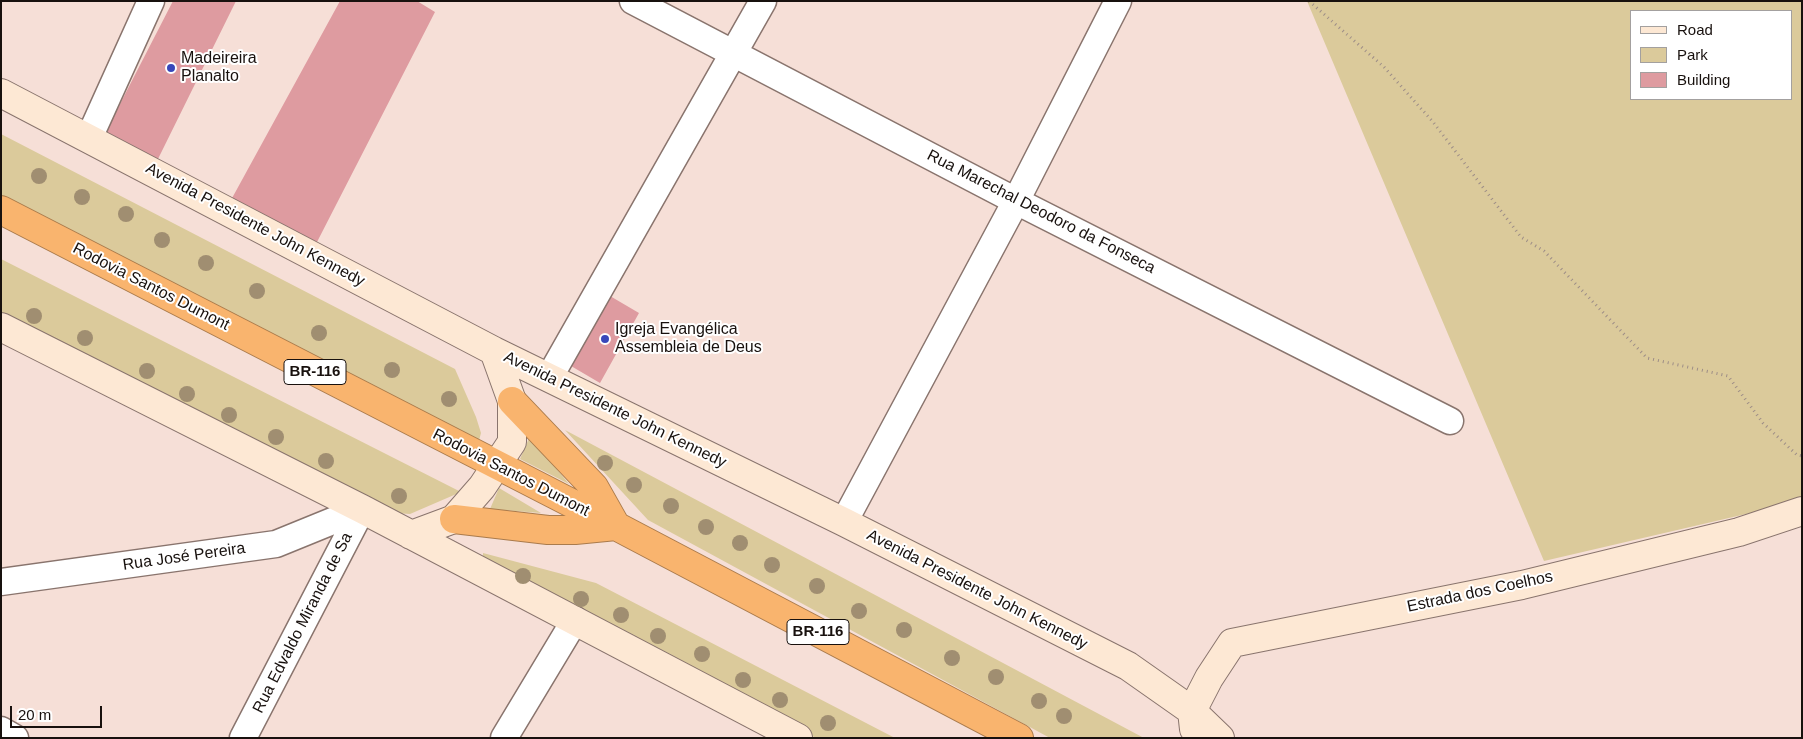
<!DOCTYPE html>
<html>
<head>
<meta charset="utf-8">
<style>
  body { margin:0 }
  #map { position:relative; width:1803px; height:739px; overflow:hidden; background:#f6dfd7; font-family:Arial,sans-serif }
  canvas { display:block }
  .frame { position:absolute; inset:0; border:2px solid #18110e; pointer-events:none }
  .legend { position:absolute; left:1630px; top:10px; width:162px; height:90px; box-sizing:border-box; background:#fff; border:1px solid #a3a09f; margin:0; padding:6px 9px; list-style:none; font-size:15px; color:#18110e }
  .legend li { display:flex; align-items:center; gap:10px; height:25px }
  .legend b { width:25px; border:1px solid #a3a09f }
  .scale { position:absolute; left:10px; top:706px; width:92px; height:22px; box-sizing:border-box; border:2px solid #18110e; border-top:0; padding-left:6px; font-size:15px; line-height:18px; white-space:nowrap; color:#18110e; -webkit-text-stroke:4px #fff; paint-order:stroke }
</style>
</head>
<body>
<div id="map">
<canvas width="1803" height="739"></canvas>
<div class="frame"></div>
<ul class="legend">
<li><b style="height:6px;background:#fde8d4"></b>Road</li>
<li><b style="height:14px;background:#dbca9b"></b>Park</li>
<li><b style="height:14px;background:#de9ba0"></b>Building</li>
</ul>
<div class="scale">20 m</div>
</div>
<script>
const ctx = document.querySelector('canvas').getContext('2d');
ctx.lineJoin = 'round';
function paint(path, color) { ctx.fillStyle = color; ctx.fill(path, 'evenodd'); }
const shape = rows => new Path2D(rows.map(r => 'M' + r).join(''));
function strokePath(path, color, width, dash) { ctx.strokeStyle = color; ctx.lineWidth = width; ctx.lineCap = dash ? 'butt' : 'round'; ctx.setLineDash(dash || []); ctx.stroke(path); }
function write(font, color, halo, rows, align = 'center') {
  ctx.font = font + ' Arial,sans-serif'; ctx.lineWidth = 4; ctx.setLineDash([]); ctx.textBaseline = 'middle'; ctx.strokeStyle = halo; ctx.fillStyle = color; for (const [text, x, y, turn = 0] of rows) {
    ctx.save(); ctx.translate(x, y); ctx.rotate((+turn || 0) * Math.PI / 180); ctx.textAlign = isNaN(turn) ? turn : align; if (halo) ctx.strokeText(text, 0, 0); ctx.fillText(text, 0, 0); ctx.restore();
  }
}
paint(shape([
  [1307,1,1802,1,1802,501,1544,561],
  [1632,11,1792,11,1792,99,1632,99],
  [1,134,455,369,476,417,481,433,476,452,1,197],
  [1,259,461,492,410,514,378,512,1,316],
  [565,430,1144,738,1050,738,648,520],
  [530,436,569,484,520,459],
  [499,488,541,513,490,509],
  [483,553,596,583,895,738,816,738,483,567]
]), '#dbca9b');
paint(shape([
  [173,1,236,1,157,161,104,135],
  [340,1,417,1,435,12,317,242,231,200],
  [610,296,639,313,600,383,571,366]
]), '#de9ba0');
const street = shape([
  [633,1,1016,201,1450,421],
  [89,138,151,1],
  [549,378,763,1],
  [844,522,1016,201,1118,1],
  [1,582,276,544,362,509],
  [1,730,15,738],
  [243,738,362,509],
  [504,738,575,620]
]);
const secondary = shape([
  [1,93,494,351,844,522,1128,666,1192,711,1220,738],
  [1,327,362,509,798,738],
  [411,535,454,519,482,487,512,442,512,401,494,351],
  [1194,729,1192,711,1209,678,1232,643,1522,585,1739,532,1802,511]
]);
const highway = shape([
  [1,210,616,526,1019,738],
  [512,401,594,487,616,526],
  [454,519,548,530,575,530,616,526]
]);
strokePath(street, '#89746d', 29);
strokePath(secondary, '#89746d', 30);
strokePath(highway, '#aa7b4c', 30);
strokePath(shape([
  [1309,1,1384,67,1433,122,1521,237,1544,251,1647,358,1728,376,1763,423,1797,455,1802,456]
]), '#9d8d87', 3, [1, 4]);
strokePath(street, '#fff', 26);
strokePath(secondary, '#fde8d4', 28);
strokePath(highway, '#f9b46e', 28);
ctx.fillStyle = '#a08e71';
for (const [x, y] of [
  [39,176],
  [82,197],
  [126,214],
  [162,240],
  [206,263],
  [257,291],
  [34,316],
  [319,333],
  [85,338],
  [392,370],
  [147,371],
  [187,394],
  [449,399],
  [229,415],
  [276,437],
  [326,461],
  [605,463],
  [634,485],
  [399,496],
  [671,506],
  [706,527],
  [740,543],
  [772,565],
  [523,576],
  [817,586],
  [581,599],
  [859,611],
  [621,615],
  [904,630],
  [658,636],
  [702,654],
  [952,658],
  [996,677],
  [743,680],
  [780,700],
  [1039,701],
  [1064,716],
  [828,723]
]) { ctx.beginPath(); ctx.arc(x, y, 8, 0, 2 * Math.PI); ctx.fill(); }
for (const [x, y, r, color] of [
  [171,68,5,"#3847ba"],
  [605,339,5,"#3847ba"]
]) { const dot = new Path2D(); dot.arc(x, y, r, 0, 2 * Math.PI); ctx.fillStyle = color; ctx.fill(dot); strokePath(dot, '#fff', 2); }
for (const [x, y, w] of [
  [315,372,62],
  [818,632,62]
]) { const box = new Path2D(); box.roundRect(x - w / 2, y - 12.5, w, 25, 4); ctx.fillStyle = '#fff'; ctx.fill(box); strokePath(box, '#18110e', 1); }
write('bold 15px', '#18110e', null, [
  ["BR-116",315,372],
  ["BR-116",818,632]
]);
write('16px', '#18110e', '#fff', [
  ["Madeireira",181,59],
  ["Planalto",181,77],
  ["Igreja Evangélica",615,330],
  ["Assembleia de Deus",615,348]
], 'left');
write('16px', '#18110e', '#fff', [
  ["Rua Marechal Deodoro da Fonseca",1041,212,27],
  ["Avenida Presidente John Kennedy",255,225,28],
  ["Rodovia Santos Dumont",151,287,27],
  ["Avenida Presidente John Kennedy",615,410,26],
  ["Rodovia Santos Dumont",511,473,27],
  ["Rua José Pereira",184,557,-8],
  ["Avenida Presidente John Kennedy",977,590,27],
  ["Estrada dos Coelhos",1480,592,-12],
  ["Rua Edvaldo Miranda de Sa",303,623,-63]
]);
</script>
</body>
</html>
